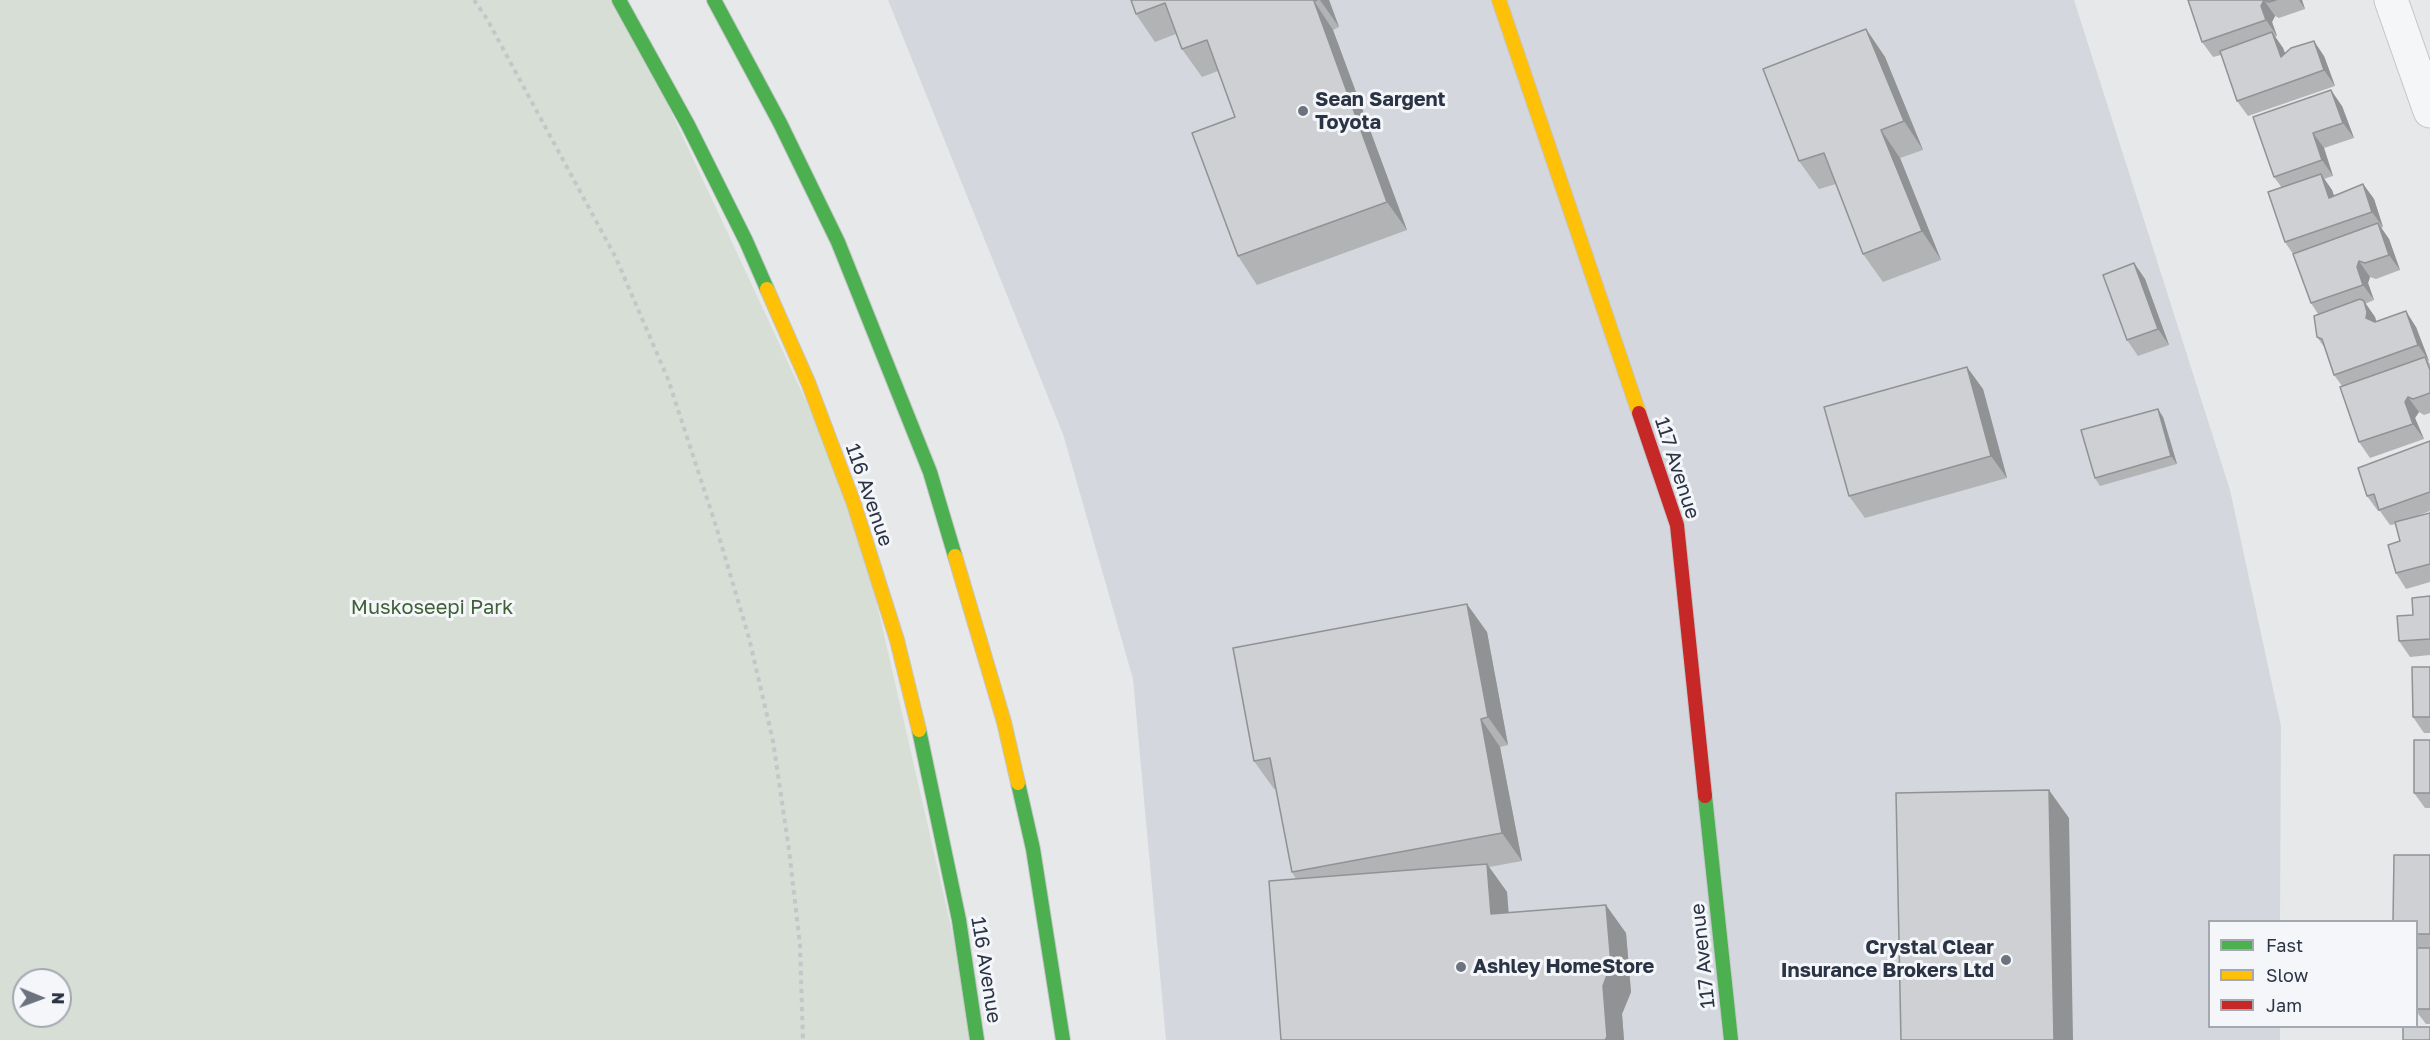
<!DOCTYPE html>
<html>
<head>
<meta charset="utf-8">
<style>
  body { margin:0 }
  #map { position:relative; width:2430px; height:1040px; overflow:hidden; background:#e6e8ea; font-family:"Golos Text",sans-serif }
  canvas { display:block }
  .legend { position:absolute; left:2208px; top:920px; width:210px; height:108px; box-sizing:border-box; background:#f4f6f9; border:2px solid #a4a8b1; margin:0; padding:8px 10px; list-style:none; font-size:18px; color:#2b3445 }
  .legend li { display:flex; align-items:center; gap:12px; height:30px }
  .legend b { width:30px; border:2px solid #a4a8b1 }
  .north { position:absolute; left:12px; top:968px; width:60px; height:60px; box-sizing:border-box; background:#f4f6f9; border:2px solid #a4a8b1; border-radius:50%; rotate:91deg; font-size:16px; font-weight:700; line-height:24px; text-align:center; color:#2b3445 }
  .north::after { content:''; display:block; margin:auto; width:21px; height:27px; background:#6c737f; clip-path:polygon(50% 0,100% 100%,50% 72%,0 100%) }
</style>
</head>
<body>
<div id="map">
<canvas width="2430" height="1040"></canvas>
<ul class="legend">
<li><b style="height:8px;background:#4caf50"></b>Fast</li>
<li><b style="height:8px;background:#ffc107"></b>Slow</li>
<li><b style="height:8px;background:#c62828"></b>Jam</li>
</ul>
<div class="north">N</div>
</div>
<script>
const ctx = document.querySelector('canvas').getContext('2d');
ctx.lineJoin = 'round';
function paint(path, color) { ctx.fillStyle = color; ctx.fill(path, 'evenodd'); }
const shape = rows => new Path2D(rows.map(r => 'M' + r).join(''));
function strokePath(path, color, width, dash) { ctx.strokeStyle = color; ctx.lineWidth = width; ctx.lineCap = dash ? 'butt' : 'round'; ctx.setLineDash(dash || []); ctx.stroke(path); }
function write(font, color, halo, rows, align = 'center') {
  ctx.font = font + ' "Golos Text",sans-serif'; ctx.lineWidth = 6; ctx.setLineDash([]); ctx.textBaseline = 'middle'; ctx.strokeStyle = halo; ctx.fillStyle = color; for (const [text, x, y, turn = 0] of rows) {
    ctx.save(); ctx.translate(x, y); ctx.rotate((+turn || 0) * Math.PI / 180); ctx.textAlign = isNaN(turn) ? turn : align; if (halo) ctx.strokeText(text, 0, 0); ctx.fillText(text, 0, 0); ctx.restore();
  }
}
paint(shape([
  [888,0,2074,0,2230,490,2281,726,2280,921,2210,922,2210,1026,2280,1027,2280,1040,1166,1040,1133,679,1063,434]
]), '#d4d7dd');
paint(shape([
  [0,0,619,0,854,504,977,1040,0,1040],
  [24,980,60,980,60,1016,24,1016]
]), '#d6ded6');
const street = shape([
  [2391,0,2430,111]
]);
const fast = shape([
  [619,0,688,125,746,241,767,289],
  [714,0,780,123,838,242,930,472,955,556],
  [919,730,959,920,977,1040],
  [1018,783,1033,849,1063,1040],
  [1705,796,1731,1040]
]);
const slow = shape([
  [1499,0,1639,413],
  [767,289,808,382,854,504,897,640,919,730],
  [955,556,1004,722,1018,783]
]);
const jam = shape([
  [1639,413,1677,525,1705,796]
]);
strokePath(street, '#c4c6c8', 35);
strokePath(fast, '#c4c6c8', 16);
strokePath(slow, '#c4c6c8', 16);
strokePath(jam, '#c4c6c8', 16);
strokePath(shape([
  [474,0,487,19,616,258,668,379,715,523,749,638,773,741,789,850,800,945,803,1040]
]), '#c5c6ca', 4, [4.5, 4.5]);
strokePath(street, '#f5f6f7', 33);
strokePath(fast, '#4caf50', 14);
strokePath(slow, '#ffc107', 14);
strokePath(jam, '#c62828', 14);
paint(shape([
  [1131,0,1329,0,1339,27,1333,30,1407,230,1257,285,1238,256,1235,117,1218,71,1202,77,1182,49,1176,34,1155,42,1136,14],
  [2188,0,2302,0,2305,9,2279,18,2275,16,2272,22,2277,36,2275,37,2283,48,2285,53,2324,56,2335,86,2248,116,2237,101,2221,55,2213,57,2202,42],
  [1866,29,1885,57,1923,150,1900,158,1941,260,1883,282,1863,254,1836,184,1819,189,1799,161],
  [2342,106,2354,138,2324,148,2333,176,2324,179,2332,190,2334,196,2363,184,2374,199,2383,227,2381,228,2389,239,2400,270,2376,279,2370,277,2368,283,2374,300,2365,304,2375,317,2376,322,2416,327,2429,361,2428,361,2430,364,2430,413,2424,415,2419,412,2415,418,2424,439,2370,458,2359,442,2342,386,2334,375,2324,347,2317,337,2318,314,2311,303,2293,254,2285,242,2282,188,2274,177,2253,117],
  [2134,263,2145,279,2169,345,2138,356,2127,340],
  [1983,389,2007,478,1865,518,1849,496],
  [2163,417,2177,464,2100,486,2095,478],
  [2430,441,2430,511,2412,518,2430,513,2430,582,2406,589,2396,573,2400,541,2396,524,2390,525,2380,511,2378,511,2367,496],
  [2430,596,2430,655,2410,657,2399,641,2413,615],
  [1487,632,1508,745,1500,747,1522,861,1489,867,1507,892,1508,912,1626,933,1631,992,1622,1014,1624,1040,1281,1040,1296,879,1292,872,1276,789,1274,789,1254,761],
  [2430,667,2430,733,2424,733,2413,717],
  [2430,740,2430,808,2425,808,2414,793],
  [2430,855,2430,1024,2426,1024,2416,1011,2416,921]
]), '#b1b3b5');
paint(shape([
  [1320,0,1329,0,1339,27],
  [2264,0,2275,16,2272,22,2277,36,2266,20,2261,6],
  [2299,0,2302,0,2305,9],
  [1314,1,1333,30,1407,230,1387,202],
  [1866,29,1885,57,1923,150,1904,121],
  [2272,32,2283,48,2292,72,2281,57],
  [2314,41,2324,56,2335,86,2324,70],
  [2331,90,2342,106,2354,138,2343,123],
  [1881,130,1900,158,1941,260,1922,231],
  [2313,133,2324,148,2333,176,2322,160],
  [2321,174,2332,190,2340,213,2329,198],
  [2363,184,2374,199,2383,227,2372,212],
  [2378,223,2389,239,2400,270,2389,255],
  [2359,261,2370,277,2368,283,2374,300,2363,285,2357,267],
  [2134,263,2145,279,2169,345,2158,329],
  [2364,301,2375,317,2378,327,2366,318],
  [2406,311,2416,327,2429,361,2418,345],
  [1967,367,1983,389,2007,478,1991,456],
  [2408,397,2419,412,2415,418,2424,439,2413,424,2405,402],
  [2158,409,2163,417,2177,464,2171,456],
  [1467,604,1487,632,1508,745,1488,717],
  [1481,719,1500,747,1522,861,1502,833],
  [2049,790,2069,818,2073,1040,2054,1040],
  [1487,864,1507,892,1511,942,1491,914],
  [1606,905,1626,933,1631,992,1622,1014,1624,1040,1605,1040,1603,986]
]), '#909294');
const building = shape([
  [1131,0,1317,0,1314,1,1387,202,1238,256,1192,133,1235,117,1207,40,1182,49,1165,3,1136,14,1131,0],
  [2188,0,2276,0,2269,2,2264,0,2261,6,2266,20,2202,42,2188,0],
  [1866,29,1904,121,1881,130,1922,231,1863,254,1824,153,1799,161,1763,69,1866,29],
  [2272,32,2281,57,2291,48,2314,41,2324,70,2237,101,2220,51,2272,32],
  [2331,90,2343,123,2313,133,2322,160,2274,177,2253,117,2331,90],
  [2321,174,2329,198,2363,184,2372,212,2285,242,2268,192,2321,174],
  [2378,223,2389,255,2365,263,2359,261,2357,267,2363,285,2311,303,2293,254,2378,223],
  [2134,263,2158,329,2127,340,2103,275,2134,263],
  [2360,299,2364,301,2367,312,2366,318,2375,322,2406,311,2418,345,2334,375,2322,339,2317,337,2314,316,2360,299],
  [2425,357,2430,370,2430,393,2413,399,2408,397,2405,402,2413,424,2359,442,2340,387,2425,357],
  [1967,367,1991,456,1849,496,1824,407,1967,367],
  [2158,409,2171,456,2095,478,2081,430,2158,409],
  [2430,441,2430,492,2379,510,2374,494,2367,496,2358,468,2430,441],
  [2430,513,2430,564,2396,573,2388,545,2400,541,2395,522,2430,513],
  [2430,596,2430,639,2399,641,2397,616,2413,615,2412,598,2430,596],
  [1467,604,1488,717,1481,719,1502,833,1292,872,1270,758,1254,761,1233,648,1467,604],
  [2412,667,2430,667,2430,717,2413,717,2412,667],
  [2414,740,2430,740,2430,793,2414,793,2414,740],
  [2049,790,2054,1040,1901,1040,1896,793,2049,790],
  [2394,855,2430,855,2430,934,2416,934,2416,921,2393,921,2394,855],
  [1487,864,1491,914,1606,905,1611,964,1603,986,1607,1037,1605,1040,1281,1040,1269,881,1487,864],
  [2416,948,2430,948,2430,1009,2416,1009,2416,948],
  [2403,1027,2430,1027,2430,1040,2403,1040,2403,1027]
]);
paint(building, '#ced0d3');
strokePath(building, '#909294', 1.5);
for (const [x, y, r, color] of [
  [1303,111,6,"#6c737f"],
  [2006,960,6,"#6c737f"],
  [1461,967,6,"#6c737f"]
]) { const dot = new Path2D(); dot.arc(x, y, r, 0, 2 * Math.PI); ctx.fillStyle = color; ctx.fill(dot); strokePath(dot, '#f4f6f9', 2); }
write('bold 20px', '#2b3445', '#f4f6f9', [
  ["Sean Sargent",1315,100],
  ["Toyota",1315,123],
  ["Crystal Clear",1994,948,"right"],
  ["Insurance Brokers Ltd",1994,971,"right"],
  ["Ashley HomeStore",1473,967]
], 'left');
write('20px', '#2b3445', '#f4f6f9', [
  ["117 Avenue",1677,468,72],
  ["116 Avenue",869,495,71],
  ["117 Avenue",1703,956,-96],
  ["116 Avenue",986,970,81]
]);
write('20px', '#3f6138', '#f4f6f9', [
  ["Muskoseepi Park",432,608]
]);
</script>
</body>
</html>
